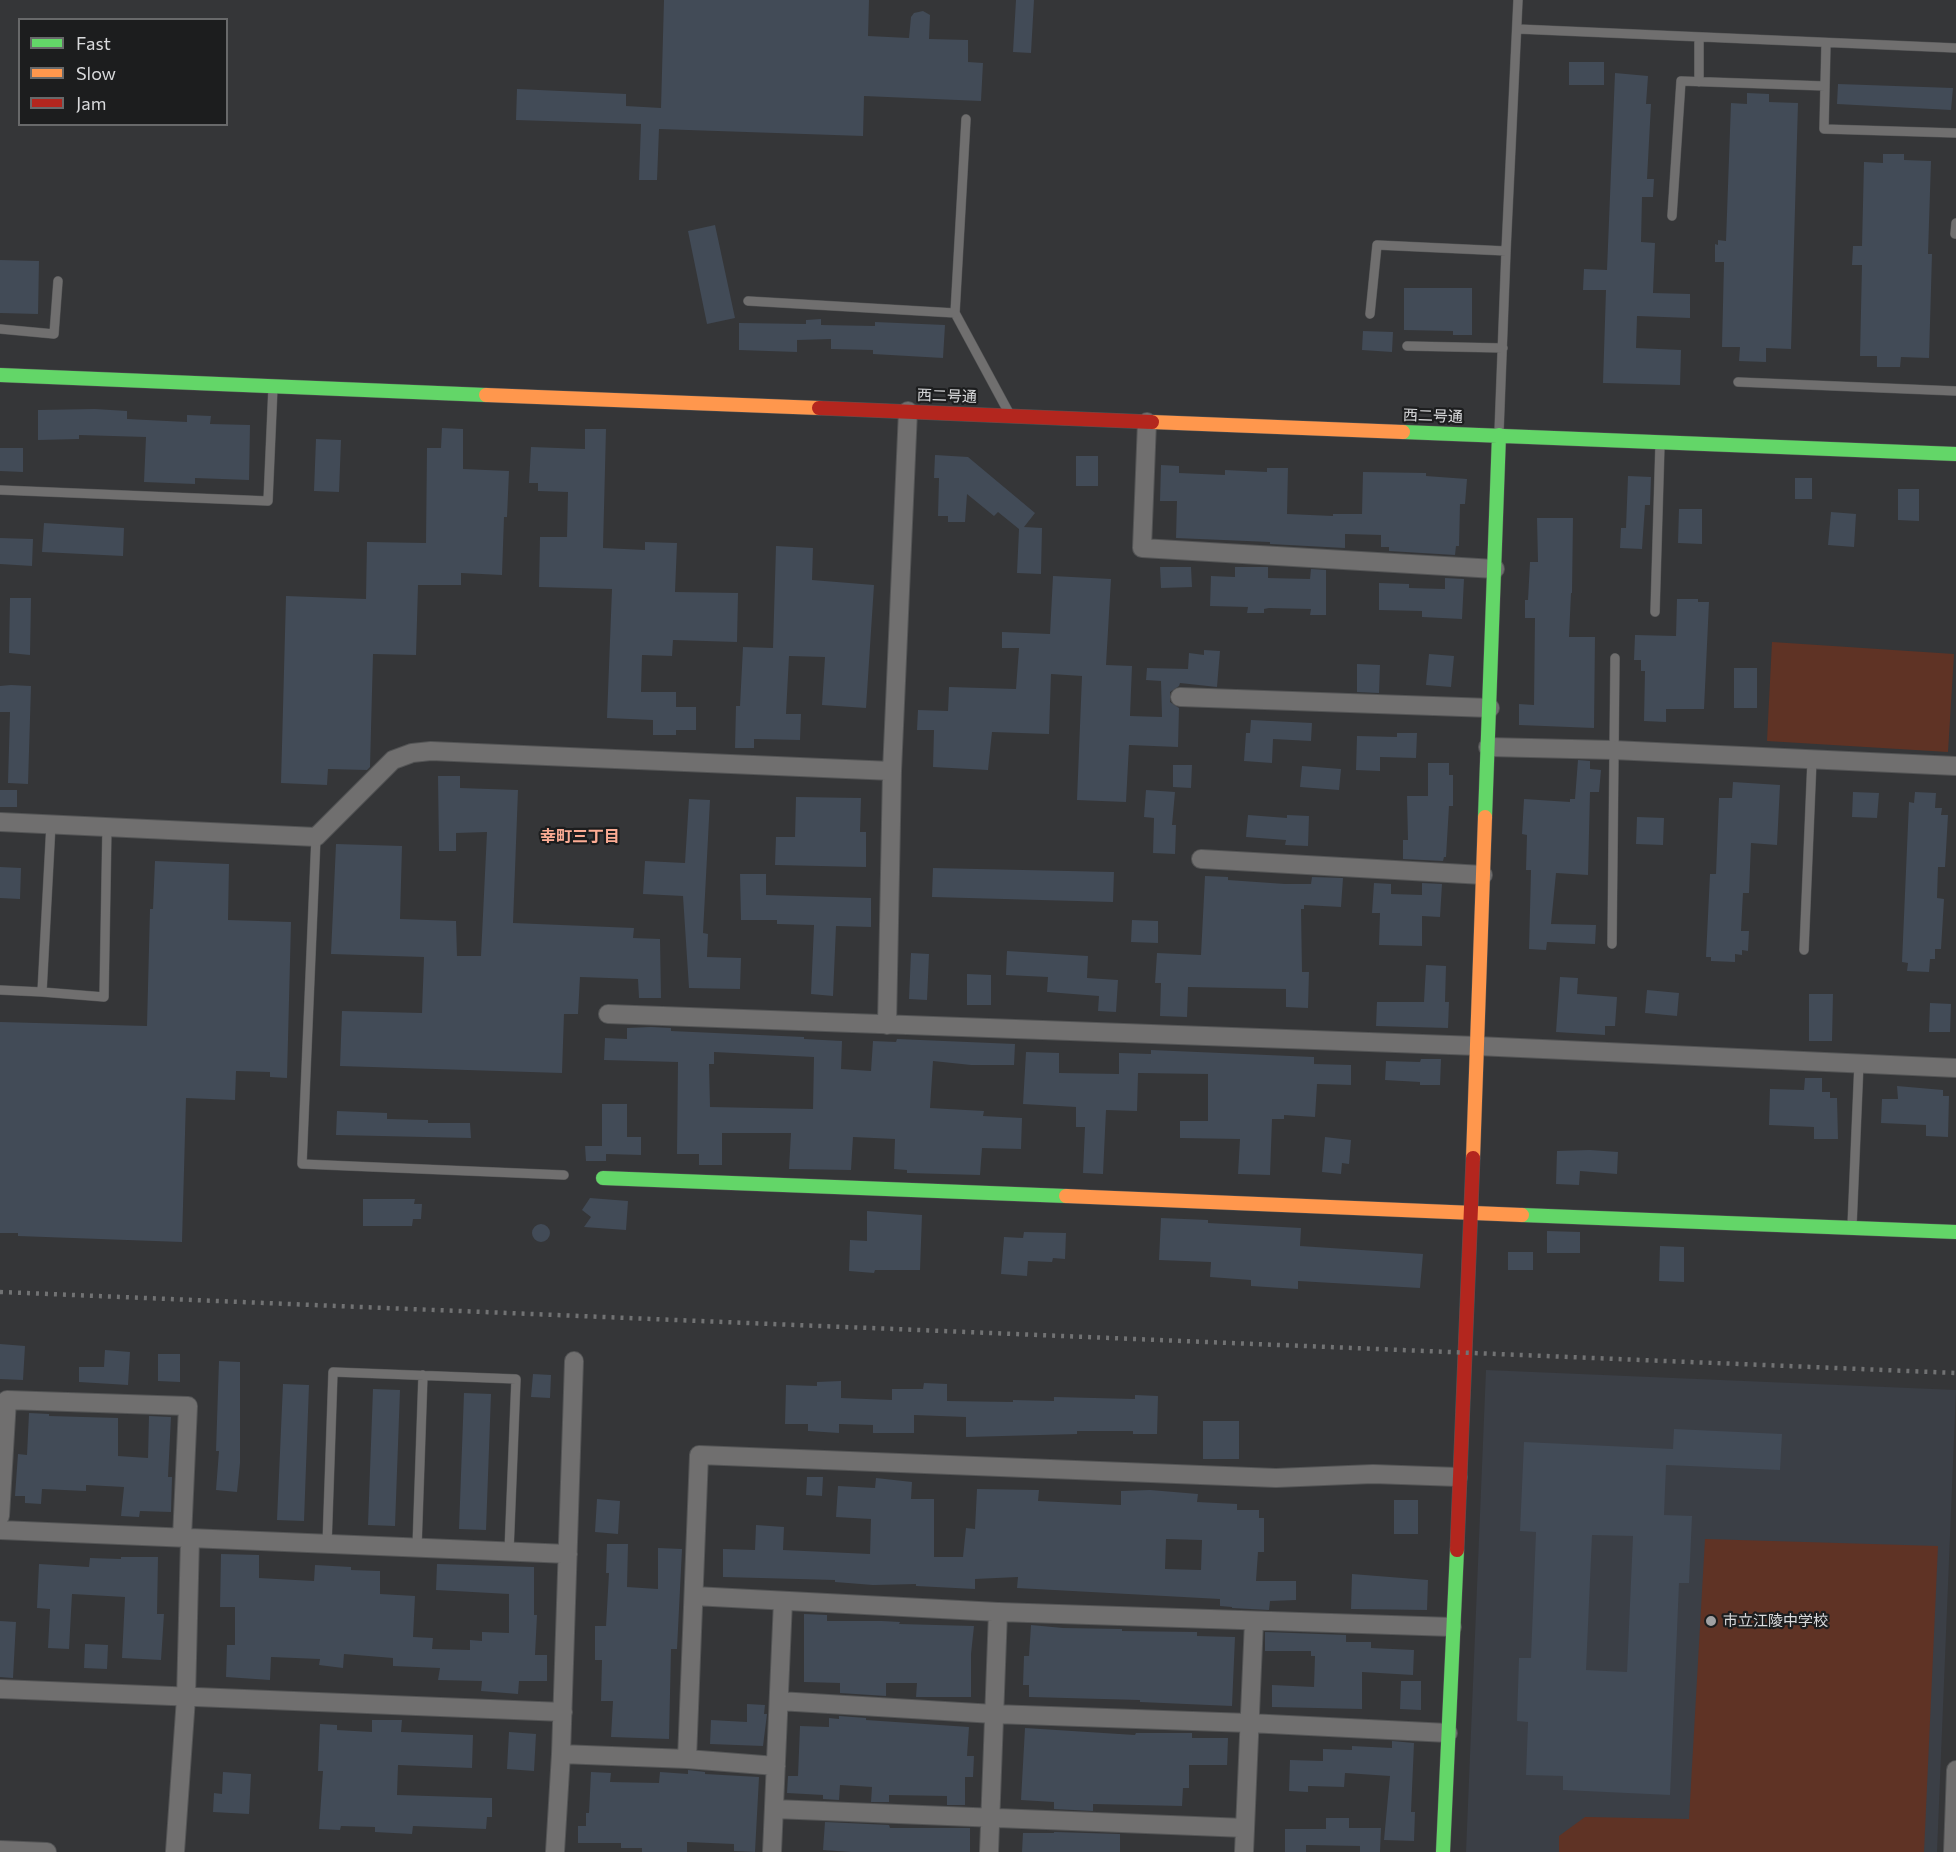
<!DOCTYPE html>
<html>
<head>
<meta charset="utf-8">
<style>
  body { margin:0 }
  #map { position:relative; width:1956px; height:1852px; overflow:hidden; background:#353638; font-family:Commissioner,sans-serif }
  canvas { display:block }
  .legend { position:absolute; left:18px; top:18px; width:210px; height:108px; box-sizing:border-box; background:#1c1d1e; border:2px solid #68696a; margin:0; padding:8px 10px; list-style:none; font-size:18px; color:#d9dadc }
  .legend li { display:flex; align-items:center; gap:12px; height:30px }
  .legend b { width:30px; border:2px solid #68696a }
</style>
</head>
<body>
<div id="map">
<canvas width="1956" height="1852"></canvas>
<ul class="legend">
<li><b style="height:8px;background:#63d668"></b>Fast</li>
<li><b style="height:8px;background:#ff974d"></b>Slow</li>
<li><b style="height:8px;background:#b3261e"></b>Jam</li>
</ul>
</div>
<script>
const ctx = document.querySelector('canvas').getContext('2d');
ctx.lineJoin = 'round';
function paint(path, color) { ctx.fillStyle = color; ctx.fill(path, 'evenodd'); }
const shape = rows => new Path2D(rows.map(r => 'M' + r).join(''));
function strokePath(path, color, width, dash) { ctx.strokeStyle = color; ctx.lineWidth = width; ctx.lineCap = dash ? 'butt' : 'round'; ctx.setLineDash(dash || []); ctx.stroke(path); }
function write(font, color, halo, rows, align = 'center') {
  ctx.font = font + ' Commissioner,"Noto Sans JP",sans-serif'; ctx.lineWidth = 4.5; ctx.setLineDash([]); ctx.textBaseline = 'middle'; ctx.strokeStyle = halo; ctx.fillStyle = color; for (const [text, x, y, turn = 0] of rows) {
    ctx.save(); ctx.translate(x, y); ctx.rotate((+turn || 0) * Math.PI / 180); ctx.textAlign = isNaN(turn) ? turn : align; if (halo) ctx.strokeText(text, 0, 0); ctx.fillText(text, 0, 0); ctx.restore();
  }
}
paint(shape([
  [1486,1370,1956,1390,1937,1852,1466,1852]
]), '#3b3f46');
paint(shape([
  [1772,642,1954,654,1948,752,1767,741],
  [1705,1539,1938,1546,1924,1852,1559,1852,1559,1836,1585,1817,1689,1819]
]), '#5f3325');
paint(shape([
  [664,0,869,0,868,36,909,38,911,17,914,13,923,11,930,15,929,39,968,40,968,62,983,63,981,101,864,96,863,136,659,129,657,180,639,180,641,124,516,120,517,89,626,94,626,106,661,108],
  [1016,0,1034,0,1031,53,1013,52],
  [1569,62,1604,62,1604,85,1569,85],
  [1615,73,1648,76,1646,104,1651,104,1647,179,1654,179,1653,197,1642,197,1641,242,1655,243,1653,293,1690,294,1690,318,1637,316,1636,348,1681,350,1680,385,1603,383,1606,290,1583,290,1584,269,1607,270],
  [1838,84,1953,88,1951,110,1837,104],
  [1747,93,1769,94,1769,102,1798,103,1791,349,1766,348,1766,362,1739,361,1740,347,1722,347,1724,262,1715,262,1715,244,1718,245,1718,240,1726,241,1731,103,1747,104],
  [1883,154,1904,154,1904,160,1931,161,1928,254,1932,254,1929,358,1901,357,1900,367,1877,367,1877,356,1860,356,1862,265,1852,265,1853,246,1862,246,1864,162,1883,163],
  [715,225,735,318,707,324,688,231],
  [0,260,39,261,38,314,0,313],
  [1404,288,1472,288,1472,335,1453,335,1453,331,1404,330],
  [821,319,821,325,875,326,875,322,945,325,943,358,873,354,873,350,831,349,831,339,797,340,797,352,739,350,739,323,806,324,806,320],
  [1363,331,1393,332,1392,352,1362,350],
  [95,409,127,411,127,419,187,422,187,415,211,416,210,424,250,425,249,480,195,478,195,484,144,482,146,437,79,435,79,439,38,440,38,410],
  [442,428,463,429,463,469,509,471,507,517,504,517,502,575,461,573,461,585,418,585,416,655,373,654,370,767,367,770,328,769,327,785,281,783,286,596,366,599,367,542,426,543,427,448,441,448],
  [585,429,606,429,603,548,645,550,645,542,677,543,675,592,738,593,737,642,673,640,672,656,642,655,641,692,676,692,676,707,696,707,696,730,676,730,676,735,653,735,653,720,607,718,612,589,539,587,540,537,567,537,568,492,538,491,538,483,529,483,531,447,585,449],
  [316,439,341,440,339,492,314,491],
  [0,448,23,448,23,472,0,471],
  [935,455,968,457,1035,513,1024,527,1042,528,1041,574,1017,573,1019,529,998,512,994,516,967,494,965,522,948,522,948,516,938,516,939,478,934,478],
  [1076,456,1098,456,1098,486,1076,486],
  [1161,465,1179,466,1179,473,1225,475,1225,470,1267,472,1267,468,1288,468,1287,514,1333,516,1333,514,1362,514,1363,472,1426,473,1426,476,1467,479,1465,504,1460,504,1459,546,1456,546,1455,555,1389,551,1389,547,1381,547,1381,535,1345,534,1345,548,1270,544,1270,542,1176,538,1177,501,1160,501],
  [1628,476,1651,477,1650,505,1645,505,1642,549,1620,548,1621,528,1626,528],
  [1795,478,1812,478,1812,499,1795,499],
  [1898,489,1919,489,1919,521,1898,520],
  [1679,509,1702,509,1702,544,1678,543],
  [1831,512,1856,514,1854,547,1828,545],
  [1537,518,1573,518,1572,593,1571,593,1569,637,1595,637,1594,728,1519,725,1519,704,1534,705,1535,618,1525,618,1525,600,1528,600,1530,562,1538,562],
  [44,523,124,528,123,556,42,552],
  [0,538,33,539,32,566,0,564],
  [776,546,813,548,812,580,874,585,866,708,822,705,825,657,789,656,786,714,801,714,800,740,754,739,754,748,735,748,736,706,740,706,743,647,773,648],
  [1160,567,1191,567,1192,587,1161,588],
  [1235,567,1268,567,1268,578,1310,579,1311,569,1326,570,1326,615,1310,615,1311,609,1269,608,1264,609,1264,613,1247,613,1248,607,1210,606,1211,576,1235,577],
  [1053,576,1111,579,1106,665,1132,666,1130,716,1162,717,1161,681,1146,680,1147,668,1188,669,1189,653,1204,655,1204,650,1220,651,1217,687,1180,683,1179,686,1170,692,1170,702,1179,708,1178,747,1129,745,1126,802,1077,800,1082,676,1051,674,1049,734,992,732,988,770,933,767,934,730,917,730,918,710,948,711,949,687,1016,689,1019,648,1002,648,1002,632,1050,634],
  [1445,578,1464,579,1462,619,1422,617,1422,611,1379,610,1379,583,1409,584,1409,588,1445,589],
  [10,598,31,598,30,655,9,653],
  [1677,599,1698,599,1698,602,1709,602,1704,709,1666,709,1666,722,1644,721,1645,671,1641,671,1641,660,1634,660,1635,635,1676,636],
  [1429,654,1454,656,1451,687,1426,685],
  [1357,664,1380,665,1379,693,1357,692],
  [1734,668,1757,668,1757,708,1734,708],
  [11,685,31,686,28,784,8,783,10,712,0,712,0,686],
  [1251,720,1312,723,1311,741,1273,739,1272,763,1244,761,1246,733,1250,733],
  [1397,733,1417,733,1416,758,1380,757,1380,771,1356,770,1357,736,1397,737],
  [1578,760,1590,761,1590,769,1601,770,1599,792,1590,792,1588,875,1556,873,1551,924,1596,925,1595,944,1547,942,1546,950,1529,949,1531,870,1526,870,1527,835,1522,834,1524,799,1570,802,1570,799,1575,799],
  [1428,763,1449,763,1449,775,1453,775,1453,806,1449,806,1446,857,1444,857,1443,861,1403,859,1403,840,1408,840,1407,796,1428,796],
  [1173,765,1192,765,1191,788,1173,787],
  [1302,766,1341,769,1339,790,1300,787],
  [438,776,460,776,460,788,518,790,513,923,634,928,633,938,660,939,661,998,639,998,638,979,580,977,578,1014,564,1014,562,1073,340,1066,342,1011,422,1013,424,957,331,954,336,844,402,846,400,919,456,921,457,956,481,956,487,832,456,833,456,851,439,851],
  [1733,782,1780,785,1777,845,1751,843,1749,893,1743,893,1741,931,1749,931,1748,951,1742,950,1742,955,1735,954,1735,962,1711,961,1711,957,1706,957,1710,874,1716,874,1719,798,1732,798],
  [0,790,17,790,17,807,0,807],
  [1146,790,1175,792,1172,825,1176,825,1175,854,1153,853,1154,818,1144,817],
  [1853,792,1879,793,1877,818,1852,817],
  [1915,792,1936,793,1935,808,1942,808,1941,815,1948,815,1945,867,1938,867,1937,898,1944,899,1941,949,1935,949,1935,959,1930,959,1929,972,1907,971,1908,963,1902,962,1909,802,1914,803],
  [796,797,861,798,860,832,866,832,866,867,775,865,776,837,795,837],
  [689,799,710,800,703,933,708,934,707,957,741,958,740,989,689,988,683,896,643,894,645,861,685,863],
  [1248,815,1287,818,1287,815,1309,816,1308,846,1285,845,1286,840,1246,837],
  [1637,817,1664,818,1663,845,1636,844],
  [155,861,229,864,228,920,291,922,287,1078,270,1077,270,1072,236,1071,235,1100,186,1098,182,1242,18,1236,18,1233,0,1233,0,1022,147,1026,150,909,153,909],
  [0,867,21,868,20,899,0,898],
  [933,868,1114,872,1113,902,932,897],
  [740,874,766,874,766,895,871,898,871,927,836,926,833,996,811,994,814,925,777,924,777,920,741,920],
  [1205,876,1228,877,1228,880,1285,884,1311,884,1312,877,1343,878,1341,907,1304,905,1304,909,1301,909,1302,972,1309,972,1308,1008,1286,1007,1286,989,1188,987,1187,1017,1160,1016,1161,983,1155,983,1157,953,1201,955],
  [1374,883,1391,884,1391,894,1422,895,1422,883,1442,884,1440,917,1422,916,1422,946,1379,945,1380,913,1372,913],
  [1132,920,1158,921,1158,943,1131,942],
  [1007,951,1088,956,1087,978,1118,980,1116,1012,1098,1011,1099,996,1047,992,1048,977,1006,975],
  [911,953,929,954,927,1000,909,999],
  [1426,965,1446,966,1445,1002,1449,1002,1448,1028,1376,1026,1377,1002,1424,1002],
  [967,974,991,975,991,1005,967,1005],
  [1560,977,1578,978,1577,994,1617,997,1615,1026,1605,1026,1605,1035,1556,1032],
  [1647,990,1679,993,1677,1016,1645,1013],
  [1809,994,1833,994,1832,1041,1809,1041],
  [1930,1003,1951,1004,1950,1032,1929,1032],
  [651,1027,671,1028,671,1031,804,1037,804,1039,842,1041,841,1069,871,1071,873,1041,896,1042,897,1039,1015,1044,1014,1065,971,1065,933,1061,930,1108,984,1111,983,1116,1022,1118,1021,1149,982,1148,980,1175,907,1173,907,1170,894,1169,895,1139,853,1137,851,1170,789,1169,791,1133,722,1133,722,1165,699,1165,699,1154,677,1154,678,1062,604,1060,605,1038,627,1039,627,1028],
  [714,1052,814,1057,813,1109,710,1107,709,1064,714,1064],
  [1151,1050,1314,1057,1314,1064,1351,1065,1351,1085,1317,1084,1315,1117,1284,1115,1284,1119,1272,1119,1270,1175,1238,1174,1240,1139,1180,1138,1180,1121,1208,1121,1208,1074,1138,1073,1137,1111,1106,1110,1103,1174,1083,1173,1085,1127,1076,1127,1076,1107,1023,1104,1026,1052,1059,1053,1059,1073,1119,1074,1119,1053,1151,1054],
  [1421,1059,1441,1059,1440,1085,1420,1085,1420,1082,1385,1080,1386,1061,1420,1062],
  [1805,1078,1822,1078,1822,1092,1830,1092,1830,1098,1837,1098,1838,1139,1814,1139,1814,1127,1769,1125,1770,1089,1804,1090],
  [1897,1086,1943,1090,1943,1096,1949,1096,1948,1137,1926,1136,1926,1125,1881,1123,1882,1099,1898,1099],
  [602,1104,627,1104,627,1137,641,1137,641,1155,606,1154,606,1161,586,1161,585,1146,602,1146],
  [337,1111,387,1113,387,1119,428,1120,428,1123,470,1123,471,1138,336,1135],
  [1325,1137,1351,1140,1349,1164,1342,1163,1341,1174,1322,1172],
  [1590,1150,1618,1152,1617,1174,1580,1171,1579,1185,1556,1184,1557,1151],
  [590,1198,628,1201,626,1230,584,1227,591,1217,582,1210],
  [363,1199,415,1199,414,1204,422,1204,421,1219,413,1219,412,1226,363,1226],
  [867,1211,922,1215,920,1270,875,1270,874,1273,849,1271,850,1240,867,1241],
  [1161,1218,1208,1220,1208,1223,1301,1228,1300,1246,1423,1254,1420,1288,1298,1281,1298,1289,1251,1286,1251,1280,1210,1277,1211,1262,1159,1260],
  '532 1233a9 9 0 1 1 18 0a9 9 0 1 1-18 0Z',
  [1547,1231,1580,1232,1580,1253,1547,1253],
  [1024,1232,1066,1233,1065,1259,1053,1258,1052,1262,1028,1261,1027,1276,1001,1274,1004,1237,1023,1238],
  [1660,1246,1684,1247,1684,1282,1659,1281],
  [1508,1252,1533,1252,1533,1270,1508,1270],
  [0,1344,25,1346,23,1380,0,1379],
  [105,1350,130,1352,128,1385,79,1382,79,1367,104,1367],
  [158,1354,180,1354,180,1382,158,1381],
  [219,1361,240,1362,240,1463,237,1492,216,1490,219,1451,216,1451],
  [533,1374,551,1375,550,1398,531,1397],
  [841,1381,841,1398,892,1400,892,1389,923,1389,924,1383,947,1384,947,1401,1013,1402,1013,1400,1054,1401,1054,1397,1135,1399,1135,1395,1158,1396,1157,1434,1133,1434,1133,1431,1077,1431,1077,1434,966,1437,966,1417,914,1415,914,1433,873,1433,873,1425,839,1424,839,1433,808,1431,808,1424,785,1424,786,1385,817,1386,817,1382],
  [283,1384,309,1385,304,1521,277,1520],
  [373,1389,400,1390,395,1526,368,1525],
  [464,1393,491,1394,486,1530,459,1529],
  [29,1413,49,1414,49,1416,118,1418,118,1456,148,1458,149,1416,171,1417,168,1477,172,1477,171,1512,140,1511,139,1517,121,1516,124,1487,86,1485,86,1491,42,1489,41,1504,25,1503,25,1496,15,1496,18,1454,27,1455],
  [1203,1421,1239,1421,1239,1459,1203,1459],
  [1674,1429,1782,1434,1780,1470,1666,1465,1664,1515,1692,1516,1689,1583,1679,1583,1670,1795,1563,1790,1563,1776,1526,1775,1528,1722,1517,1721,1519,1658,1531,1658,1536,1532,1520,1531,1524,1442,1673,1449],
  [1592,1535,1633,1536,1627,1672,1586,1670],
  [807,1477,823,1477,822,1496,806,1495],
  [876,1478,912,1482,911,1499,934,1499,934,1557,963,1557,966,1528,975,1529,977,1489,1039,1490,1038,1501,1121,1505,1121,1491,1150,1490,1198,1494,1197,1502,1237,1504,1237,1510,1259,1510,1259,1518,1264,1518,1264,1552,1258,1552,1256,1581,1296,1581,1296,1600,1270,1601,1269,1610,1232,1608,1232,1607,1220,1606,1220,1599,1017,1588,1018,1577,975,1579,975,1589,916,1586,916,1584,873,1585,835,1582,835,1580,723,1577,723,1549,755,1550,756,1525,784,1527,783,1550,870,1554,871,1519,836,1517,838,1486,875,1488],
  [1166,1539,1202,1540,1201,1570,1165,1569],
  [597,1499,620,1501,618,1534,595,1532],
  [1394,1500,1418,1500,1418,1534,1394,1534],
  [607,1544,628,1544,627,1587,658,1589,658,1548,682,1549,677,1649,671,1649,669,1739,611,1737,613,1701,601,1701,602,1660,595,1660,595,1626,606,1626,609,1573,606,1573],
  [221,1554,259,1555,259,1578,314,1581,315,1565,351,1567,351,1570,380,1571,380,1594,415,1596,413,1637,433,1638,432,1649,470,1650,470,1640,482,1641,482,1632,509,1633,509,1594,436,1590,437,1564,534,1567,534,1615,537,1615,535,1655,547,1655,547,1681,519,1681,518,1694,481,1691,482,1681,438,1680,440,1668,393,1666,393,1658,344,1654,343,1668,319,1665,320,1659,271,1657,270,1680,226,1677,227,1645,235,1645,235,1607,220,1607],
  [121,1557,158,1557,157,1614,164,1614,161,1660,122,1658,125,1597,72,1594,69,1649,48,1648,50,1609,37,1608,39,1564,89,1567,90,1558,121,1559],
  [1352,1574,1428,1580,1427,1610,1351,1609],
  [804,1614,827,1615,827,1621,882,1621,900,1622,899,1624,974,1626,971,1654,971,1697,916,1697,917,1683,886,1683,886,1696,840,1693,840,1683,804,1682],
  [0,1621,16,1622,13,1678,0,1677],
  [1031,1625,1063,1628,1122,1629,1122,1631,1197,1632,1197,1636,1235,1637,1232,1706,1140,1702,1140,1700,1029,1697,1029,1685,1023,1685,1024,1656,1029,1656],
  [1265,1632,1346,1635,1346,1642,1371,1642,1371,1648,1414,1650,1413,1675,1362,1672,1362,1709,1272,1707,1272,1685,1314,1687,1315,1656,1311,1656,1311,1651,1265,1651],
  [85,1644,108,1645,107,1669,84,1668],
  [1401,1681,1421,1681,1421,1710,1400,1709],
  [747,1704,765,1705,764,1714,767,1714,763,1746,710,1744,711,1720,747,1722],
  [839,1716,866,1718,866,1720,969,1727,967,1756,974,1756,973,1777,965,1777,965,1805,947,1805,947,1796,889,1795,889,1802,871,1802,872,1787,840,1785,839,1800,823,1799,823,1795,787,1793,788,1776,798,1776,800,1726,829,1727,829,1718,839,1719],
  [372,1720,402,1720,401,1732,473,1735,472,1768,398,1765,397,1795,492,1798,492,1817,487,1817,486,1829,413,1826,412,1834,375,1832,375,1827,341,1826,340,1830,319,1829,323,1771,318,1771,320,1724,337,1725,337,1730,372,1732],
  [1025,1728,1135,1735,1136,1733,1192,1733,1192,1738,1228,1738,1227,1765,1189,1765,1189,1788,1183,1788,1182,1806,1093,1804,1093,1811,1054,1809,1054,1802,1021,1800],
  [509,1732,536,1734,534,1771,507,1769],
  [1392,1741,1414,1743,1411,1812,1415,1812,1414,1841,1384,1840,1390,1776,1345,1773,1344,1787,1308,1786,1308,1792,1289,1791,1290,1760,1323,1761,1323,1749,1352,1750,1352,1746,1392,1748],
  [688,1770,705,1772,705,1774,759,1777,755,1852,734,1851,734,1844,687,1842,687,1852,642,1852,642,1848,621,1848,621,1843,578,1843,578,1826,586,1826,586,1813,589,1813,591,1772,611,1773,610,1782,659,1783,660,1772,688,1774],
  [223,1772,251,1774,249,1814,213,1812,214,1793,222,1794],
  [1326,1818,1349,1818,1349,1828,1381,1828,1380,1852,1360,1852,1360,1846,1306,1845,1306,1852,1285,1852,1285,1829,1326,1829],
  [825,1822,889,1825,890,1828,970,1828,970,1852,851,1852,823,1850],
  [1054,1832,1120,1834,1120,1852,1022,1852,1023,1833,1054,1833]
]), '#424b57');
const lane = shape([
  [1518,29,1956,48],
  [1826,43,1824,129,1956,133],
  [1699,82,1699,37],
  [1672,216,1681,81,1825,86],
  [1955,234,1956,223],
  [748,301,955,313,1009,413],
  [955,313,966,119],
  [1370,314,1377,245,1506,251],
  [0,329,54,334,58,281],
  [1407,346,1503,348],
  [1738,382,1956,391],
  [1499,432,1506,251,1518,0],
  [0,490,268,501,273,387],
  [1655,612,1660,444],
  [316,837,302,1164,564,1175],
  [1612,944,1615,658],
  [1804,950,1812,760],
  [0,990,42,992,51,824],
  [42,992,104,997,107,826],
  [1852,1226,1859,1063],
  [327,1545,333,1372,516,1379,509,1551],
  [417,1547,423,1375]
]);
const street = shape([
  [1147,422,1142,548,1495,569],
  [1180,697,1490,708],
  [1488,747,1613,750,1956,766],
  [0,822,316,837,393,760,412,753,431,751,892,771],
  [1201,859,1483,875],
  [608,1014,1477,1046,1956,1068],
  [887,1025,892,771,908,411],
  [0,1516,7,1400,188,1406,182,1538],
  [0,1530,568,1554],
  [694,1596,998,1612,1452,1627],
  [0,1689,563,1712],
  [779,1701,994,1714,1249,1723,1448,1733],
  [561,1754,687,1759,699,1455,1276,1478,1373,1474,1458,1477],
  [687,1759,776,1766],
  [774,1809,1245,1828],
  [0,1850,47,1852],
  [175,1852,186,1698,190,1538],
  [555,1852,561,1754,574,1361],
  [772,1852,783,1601],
  [989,1852,998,1612],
  [1244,1852,1254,1621],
  [1953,1852,1956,1770]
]);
const fast = shape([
  [0,375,486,395],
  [1403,432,1956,454],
  [1485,817,1499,435],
  [603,1178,1066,1196],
  [1522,1215,1956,1232],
  [1443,1852,1457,1550]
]);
const slow = shape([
  [486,395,819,408],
  [1152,422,1403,432],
  [1473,1158,1485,817],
  [1066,1196,1522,1215]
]);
const jam = shape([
  [819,408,1152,422],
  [1457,1550,1473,1158]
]);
strokePath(lane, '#535455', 10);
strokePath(street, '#535455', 20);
strokePath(fast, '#535455', 15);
strokePath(slow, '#535455', 15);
strokePath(jam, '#535455', 15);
strokePath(lane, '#706f6f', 9);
strokePath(street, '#706f6f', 18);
strokePath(fast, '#63d668', 14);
strokePath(slow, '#ff974d', 14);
strokePath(jam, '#b3261e', 14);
strokePath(shape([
  [0,1292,1956,1373]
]), '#717273', 4.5, [3, 6]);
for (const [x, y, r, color] of [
  [1711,1621,6,"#a0a1a3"]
]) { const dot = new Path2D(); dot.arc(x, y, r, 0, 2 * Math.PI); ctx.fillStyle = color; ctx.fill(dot); strokePath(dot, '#1c1d1e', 2); }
write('15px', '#d9dadc', '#1c1d1e', [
  ["西二号通",947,396,2],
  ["西二号通",1433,416,2]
]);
write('15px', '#d9dadc', '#1c1d1e', [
  ["市立江陵中学校",1723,1621]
], 'left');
write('bold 16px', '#fcac94', '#1c1d1e', [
  ["幸町三丁目",580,837]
]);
</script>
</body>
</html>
